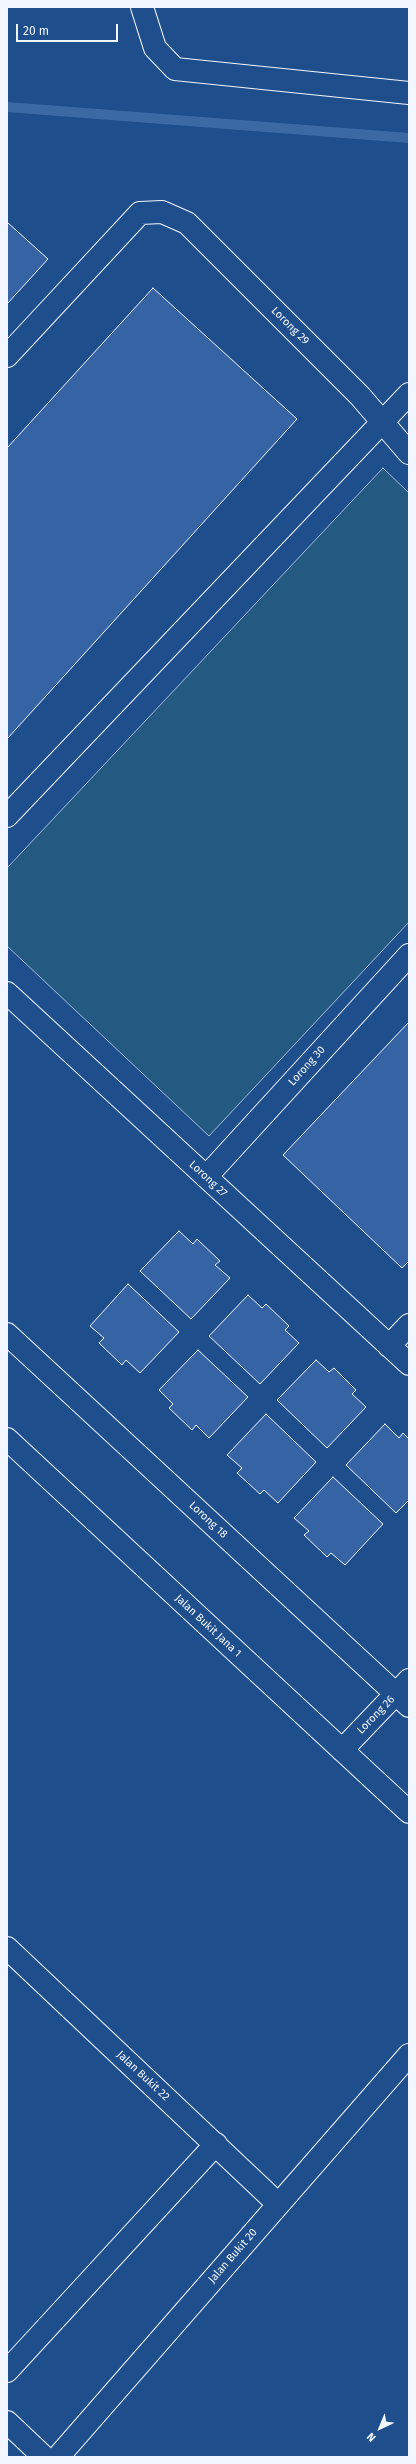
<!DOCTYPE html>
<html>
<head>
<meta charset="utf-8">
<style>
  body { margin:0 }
  #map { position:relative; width:416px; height:2464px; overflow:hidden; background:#1f4e8c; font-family:"Fira Sans",sans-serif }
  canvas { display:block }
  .frame { position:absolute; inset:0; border:8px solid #f2f6ff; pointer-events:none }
  .north { position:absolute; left:360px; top:2408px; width:40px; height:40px; -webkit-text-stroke:3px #1f4e8c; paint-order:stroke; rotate:224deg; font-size:11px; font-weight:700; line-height:16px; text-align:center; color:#f2f6ff }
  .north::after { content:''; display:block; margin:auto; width:14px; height:18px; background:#f2f6ff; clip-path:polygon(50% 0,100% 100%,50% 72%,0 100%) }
  .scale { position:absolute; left:16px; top:24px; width:102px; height:18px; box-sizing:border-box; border:2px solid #f2f6ff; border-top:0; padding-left:5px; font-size:12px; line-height:14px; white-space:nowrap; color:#f2f6ff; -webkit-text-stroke:3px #1f4e8c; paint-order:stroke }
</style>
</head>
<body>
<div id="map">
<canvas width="416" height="2464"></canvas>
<div class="frame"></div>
<div class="north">N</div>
<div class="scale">20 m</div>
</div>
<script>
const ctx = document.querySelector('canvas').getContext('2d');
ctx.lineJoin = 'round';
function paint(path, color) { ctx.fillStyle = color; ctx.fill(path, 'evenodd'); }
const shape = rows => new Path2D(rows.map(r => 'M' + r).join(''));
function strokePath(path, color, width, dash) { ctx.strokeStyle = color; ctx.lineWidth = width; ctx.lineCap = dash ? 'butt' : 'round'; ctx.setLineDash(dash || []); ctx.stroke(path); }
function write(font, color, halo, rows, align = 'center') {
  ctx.font = font + ' "Fira Sans",sans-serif'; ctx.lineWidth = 3; ctx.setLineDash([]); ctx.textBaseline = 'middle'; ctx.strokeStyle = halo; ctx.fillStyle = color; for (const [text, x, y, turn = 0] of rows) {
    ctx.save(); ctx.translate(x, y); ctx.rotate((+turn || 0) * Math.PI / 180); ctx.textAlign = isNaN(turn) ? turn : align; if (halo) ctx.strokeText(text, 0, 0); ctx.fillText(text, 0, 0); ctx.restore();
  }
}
const green = shape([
  [383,468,409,493,409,922,209,1136,7,946,7,868,383,468]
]);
paint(green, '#245a82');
strokePath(green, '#a8bbd7', 1);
strokePath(shape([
  [7,107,409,138]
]), '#3b69a3', 10);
const building = shape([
  [7,222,48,259,7,304,7,222],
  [153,288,297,419,7,739,7,448,153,288],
  [409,1022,409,1261,402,1268,283,1155,409,1022],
  [179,1231,193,1244,197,1239,220,1261,215,1265,230,1278,191,1319,140,1271,179,1231],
  [128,1284,179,1332,140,1373,126,1360,122,1365,99,1343,104,1338,90,1326,128,1284],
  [248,1295,262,1308,266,1304,289,1326,285,1330,299,1343,260,1384,209,1336,248,1295],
  [198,1350,248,1397,209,1438,196,1425,192,1430,169,1408,173,1404,159,1390,198,1350],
  [316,1360,329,1372,334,1368,356,1390,352,1394,366,1407,327,1448,277,1400,316,1360],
  [266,1414,316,1462,278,1503,264,1490,260,1494,237,1473,242,1468,227,1455,266,1414],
  [385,1424,399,1438,403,1433,409,1439,409,1500,396,1513,346,1465,385,1424],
  [333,1477,383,1524,345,1565,331,1553,327,1557,304,1535,309,1531,294,1518,333,1477]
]);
paint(building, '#3563a3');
strokePath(building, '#f2f6ff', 1);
const minor = shape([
  [142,7,155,48,175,69,409,93],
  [7,356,140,213,162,212,187,223,360,396,409,453],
  [7,816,409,394],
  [7,993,409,1364],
  [206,1177,409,955],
  [7,1334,409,1706],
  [389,1346,409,1325],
  [7,1439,409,1812],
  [342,1750,409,1680],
  [7,1948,278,2204],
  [7,2371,216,2144],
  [7,2422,44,2457],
  [58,2457,409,2055]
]);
strokePath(minor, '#f2f6ff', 24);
strokePath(minor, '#1f4e8c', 22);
write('11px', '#f2f6ff', '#1f4e8c', [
  ["Lorong 29",290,326,45],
  ["Lorong 30",307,1066,-48],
  ["Lorong 27",208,1179,43],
  ["Lorong 18",208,1520,43],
  ["Jalan Bukit Jana 1",208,1626,43],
  ["Lorong 26",376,1715,-46],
  ["Jalan Bukit 22",143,2076,43],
  ["Jalan Bukit 20",233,2256,-49]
]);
</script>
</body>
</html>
